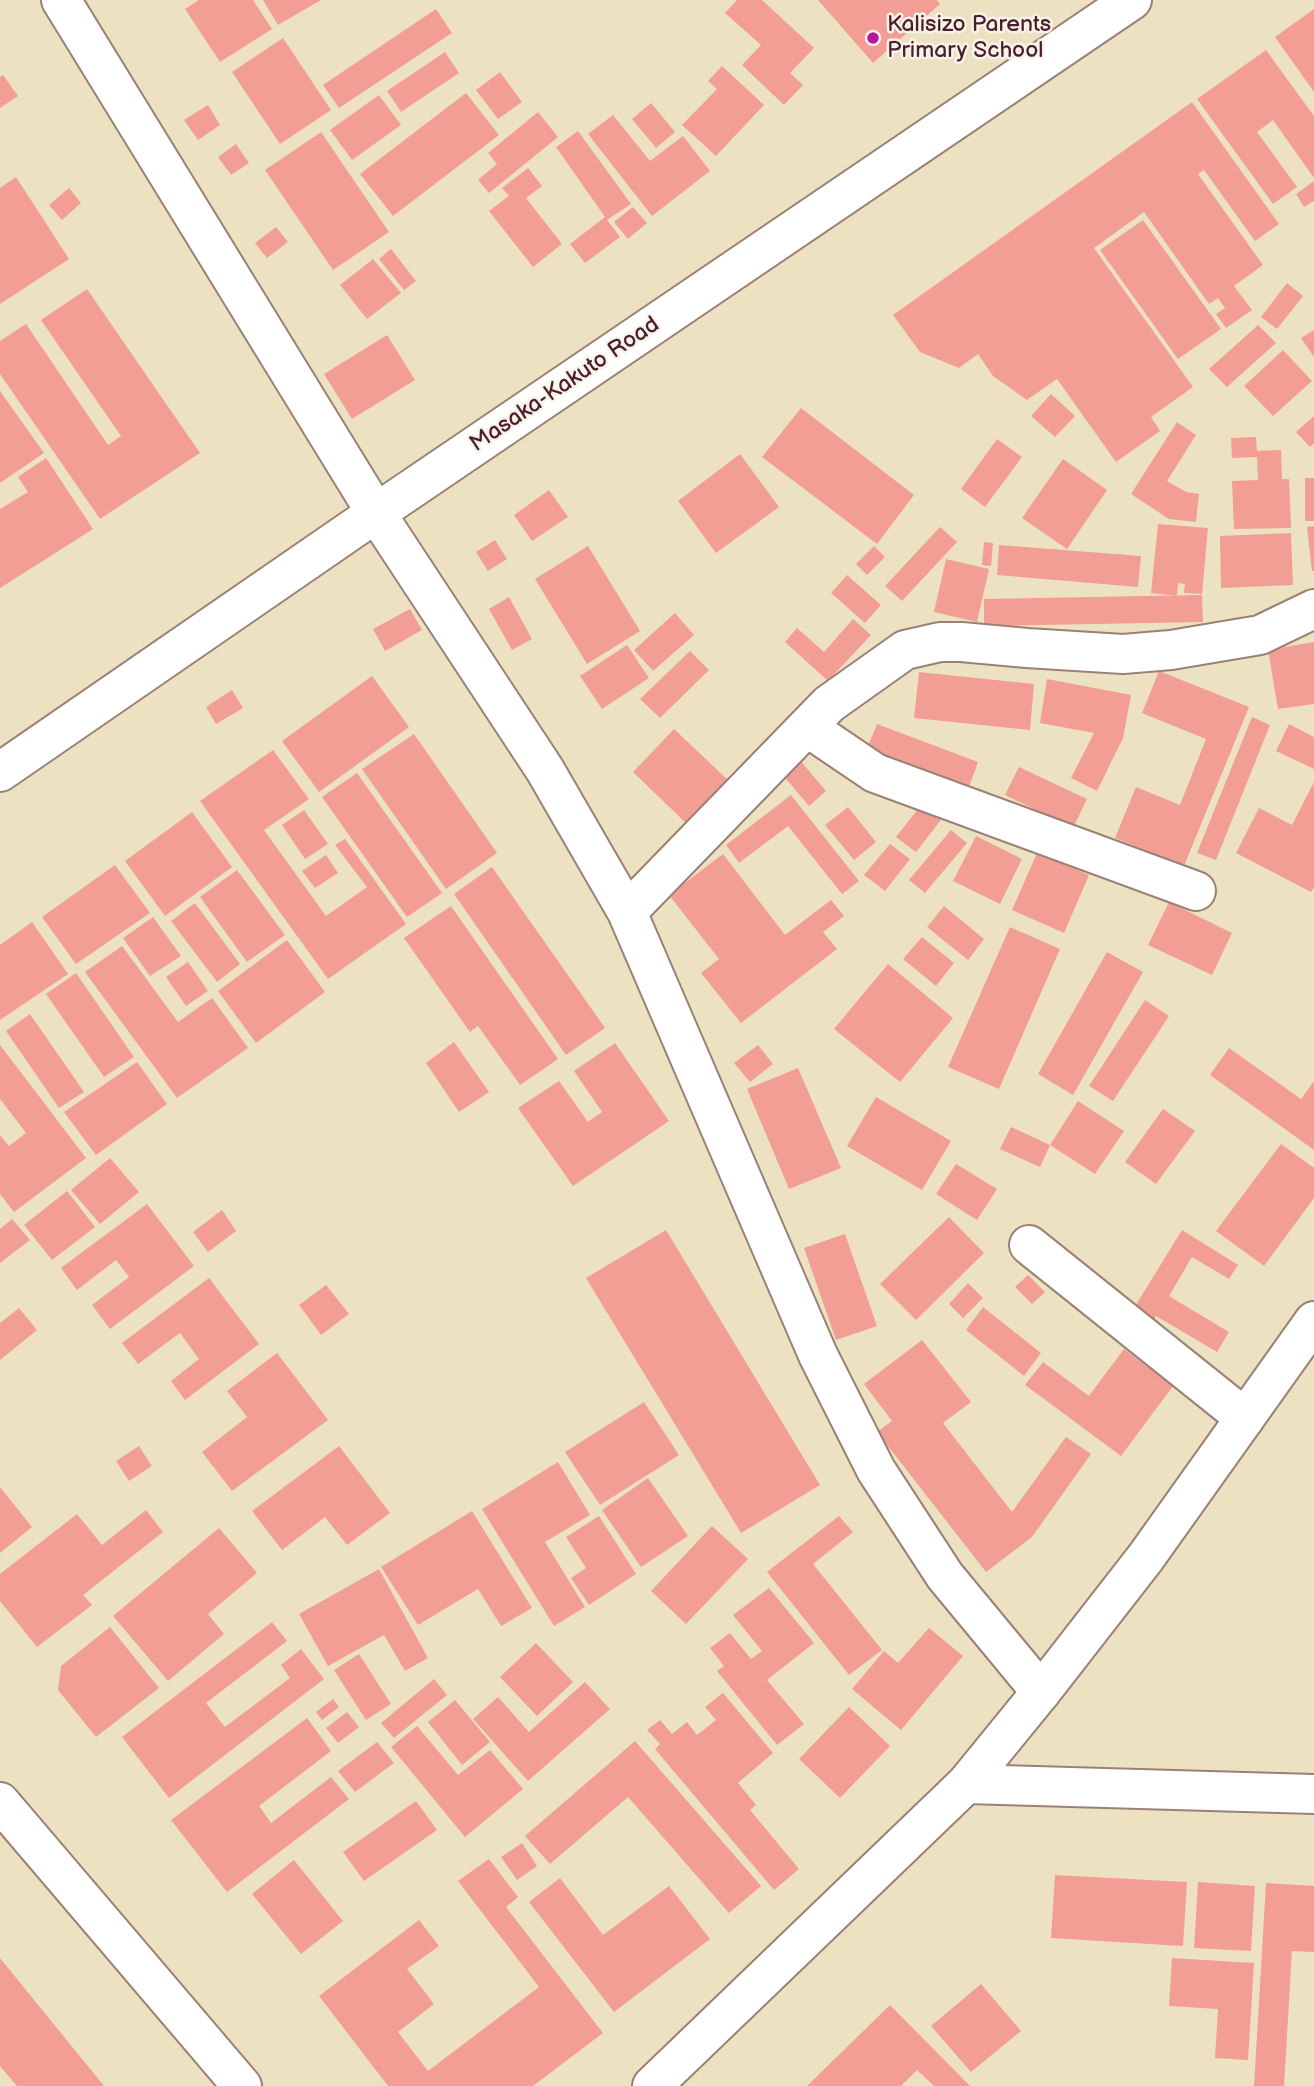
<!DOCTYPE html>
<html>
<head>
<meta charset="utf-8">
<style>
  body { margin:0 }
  canvas { display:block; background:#ece1c1 }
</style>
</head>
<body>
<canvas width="1314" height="2086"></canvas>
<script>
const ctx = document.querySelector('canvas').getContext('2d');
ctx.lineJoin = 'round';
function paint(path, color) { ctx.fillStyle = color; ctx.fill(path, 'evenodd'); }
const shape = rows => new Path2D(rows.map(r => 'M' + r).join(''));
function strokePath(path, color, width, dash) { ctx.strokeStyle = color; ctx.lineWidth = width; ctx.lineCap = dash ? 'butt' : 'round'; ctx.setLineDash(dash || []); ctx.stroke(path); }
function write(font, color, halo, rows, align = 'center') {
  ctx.font = font + ' "Balsamiq Sans",sans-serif'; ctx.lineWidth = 5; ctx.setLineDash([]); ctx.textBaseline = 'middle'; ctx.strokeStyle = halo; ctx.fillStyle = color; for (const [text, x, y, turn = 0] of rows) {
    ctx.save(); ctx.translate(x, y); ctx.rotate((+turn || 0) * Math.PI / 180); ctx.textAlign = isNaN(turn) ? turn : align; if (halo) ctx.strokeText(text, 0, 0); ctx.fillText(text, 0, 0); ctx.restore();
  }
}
paint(shape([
  [199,0,253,0,272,29,220,62,185,9],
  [263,0,321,0,278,25],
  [737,0,762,0,814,48,790,73,803,85,784,105,742,65,761,45,725,13],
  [818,0,937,0,940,4,873,63],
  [436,9,452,33,339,108,323,85],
  [1314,9,1314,92,1275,37],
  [283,38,331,110,280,144,232,72],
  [1266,50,1314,116,1314,178,1273,120,1257,132,1297,187,1273,204,1197,99],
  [445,52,459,73,401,112,387,91],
  [722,66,764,105,716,156,682,125,717,89,708,81],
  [500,72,522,102,498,119,476,90],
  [3,75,18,96,0,108,0,77],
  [466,93,499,135,393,216,360,174],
  [379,95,401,125,352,160,330,130],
  [1192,102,1279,224,1255,241,1204,170,1198,174,1263,265,1234,286,1252,310,1226,328,1216,314,1225,308,1218,298,1209,304,1144,212,1094,248,1193,387,1151,417,1160,431,1116,462,1057,379,1027,400,993,376,978,354,959,368,920,352,893,315],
  [651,103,675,132,656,148,632,119],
  [208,105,220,125,198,140,184,120],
  [538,112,558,137,489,193,478,180,497,164,488,153],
  [613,115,650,161,683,136,710,171,652,216,588,134],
  [578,131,631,204,607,220,620,237,585,263,570,244,605,217,556,147],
  [321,132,389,232,333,270,265,170],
  [236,144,249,163,231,175,218,157],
  [528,168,542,186,526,198,562,244,533,267,489,211,509,196,502,188],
  [16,177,69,259,0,304,0,188],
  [1314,181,1314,201,1304,207,1296,194],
  [69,188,81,203,62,220,49,205],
  [633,207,647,223,628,239,614,222],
  [1143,220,1221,329,1178,359,1100,250],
  [276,227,288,242,267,258,255,243],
  [391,249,416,281,404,290,379,259],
  [373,259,401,293,367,319,340,285],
  [1287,283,1303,296,1277,329,1261,317],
  [87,289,200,453,100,519,0,374,0,341,26,324,108,445,121,436,41,320],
  [1258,325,1276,343,1227,387,1209,369],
  [1314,330,1314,357,1301,338],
  [387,335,415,380,352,419,324,374],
  [1283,350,1312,381,1273,416,1244,386],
  [0,391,44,453,0,483],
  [1051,394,1075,416,1055,437,1031,416],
  [801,408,914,495,877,544,762,457],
  [1314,416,1314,443,1310,447,1296,432],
  [1177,422,1196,435,1167,481,1186,492,1199,494,1196,522,1169,519,1131,494],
  [1256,437,1257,451,1281,450,1282,479,1289,479,1291,528,1234,529,1232,481,1258,480,1257,457,1232,458,1231,438],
  [997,439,1022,457,985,507,961,489],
  [740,454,779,507,716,553,678,501],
  [46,458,93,529,0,588,0,509,28,492,18,477],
  [1063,459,1107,490,1067,549,1022,518],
  [1305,478,1314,478,1314,521,1305,521],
  [549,490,568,517,532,541,514,515],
  [1158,524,1208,528,1202,594,1184,593,1185,584,1178,583,1177,596,1151,593],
  [1314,526,1314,571,1312,571,1307,527],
  [940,527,957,542,902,601,885,586],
  [1291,533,1293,585,1221,588,1220,536],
  [495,540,507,559,488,571,476,552],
  [984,542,993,543,991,566,982,565],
  [999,545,1141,556,1138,587,997,575],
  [588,546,640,631,587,664,535,579],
  [874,546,885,557,867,575,856,564],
  [946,559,989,569,977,622,934,612],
  [847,575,881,605,865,623,831,593],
  [1202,595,1203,622,984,626,984,599],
  [509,597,532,639,512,650,489,609],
  [410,609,422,630,385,651,373,629],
  [675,613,694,635,653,671,634,650],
  [853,619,871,635,828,681,785,642,797,628,824,652],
  [1314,642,1314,704,1278,709,1268,650],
  [627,645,649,678,602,709,580,676],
  [690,651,709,670,660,718,640,699],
  [1159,671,1249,707,1184,866,1115,838,1136,787,1180,805,1206,739,1142,713],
  [919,672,1034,684,1030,730,914,718],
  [372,676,409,727,319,792,282,741],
  [1047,679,1131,695,1123,738,1097,791,1071,778,1094,733,1040,723],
  [232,690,243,708,216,724,206,707],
  [1252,717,1270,725,1216,860,1197,853],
  [877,724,978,762,968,790,866,751],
  [1289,724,1314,737,1314,769,1276,751],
  [674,729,730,782,688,825,633,772],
  [414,734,497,853,446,889,362,769],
  [273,750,309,799,264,830,326,916,367,887,335,845,345,839,406,924,328,979,200,801],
  [798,758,826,791,809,806,781,773],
  [1019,767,1087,799,1073,828,1005,795],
  [357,773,442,893,407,917,322,797],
  [1314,782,1314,887,1311,892,1236,853,1259,808,1292,825],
  [791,795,859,881,842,894,788,826,739,863,726,845],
  [921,805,941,820,916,852,896,837],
  [848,807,876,842,854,860,825,825],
  [304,810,328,844,305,859,282,825],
  [192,812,232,867,165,916,125,861],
  [951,830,967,843,925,893,909,880],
  [976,836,1022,859,1000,904,953,881],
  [890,844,910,859,885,891,864,875],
  [1037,853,1089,875,1064,933,1012,910],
  [723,854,785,935,831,900,844,916,823,932,837,949,741,1023,701,973,719,959,669,895],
  [326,855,338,873,315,888,302,871],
  [115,865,150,913,76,964,42,917],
  [492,867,605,1028,566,1055,454,894],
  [237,870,285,935,247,962,200,897],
  [1169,902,1232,933,1212,975,1148,945],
  [195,903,240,964,217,982,171,921],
  [451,906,558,1059,520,1085,478,1026,470,1032,404,938],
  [944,906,984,939,968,960,927,927],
  [153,917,181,956,150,976,123,938],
  [32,922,68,974,0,1020,0,945],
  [1010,927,1060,949,999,1089,948,1067],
  [922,937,954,963,936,986,903,959],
  [287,940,325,992,256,1043,218,991],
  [122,946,178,1022,212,998,248,1048,177,1098,85,972],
  [1107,952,1143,972,1073,1095,1038,1074],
  [188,962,208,991,186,1006,166,977],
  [888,964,953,1018,900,1082,834,1029],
  [76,973,134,1057,104,1077,46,994],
  [1145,1000,1169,1016,1113,1101,1089,1086],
  [30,1014,84,1092,59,1108,6,1031],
  [454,1042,489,1092,459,1112,426,1063],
  [615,1043,669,1121,573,1186,518,1108,559,1081,588,1122,602,1112,574,1071],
  [0,1045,86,1158,14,1212,0,1194,0,1135,9,1146,26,1133,0,1099],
  [758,1045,773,1064,750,1082,734,1063],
  [1229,1048,1301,1099,1314,1081,1314,1150,1210,1075],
  [137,1062,167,1104,96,1155,64,1112],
  [798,1068,841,1168,789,1189,747,1089],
  [876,1097,951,1141,922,1190,847,1146],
  [1078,1101,1124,1131,1095,1174,1050,1145,1040,1167,1000,1149,1011,1127,1050,1145],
  [1163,1109,1195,1131,1156,1184,1125,1162],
  [1281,1144,1314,1168,1314,1198,1264,1266,1216,1231],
  [110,1158,139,1192,100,1224,71,1190],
  [956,1164,997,1189,977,1220,936,1194],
  [67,1191,95,1227,52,1260,24,1225],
  [147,1204,194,1266,110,1329,92,1305,129,1277,116,1260,77,1290,61,1268],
  [222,1210,236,1231,208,1252,193,1232],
  [949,1217,984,1253,916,1320,880,1284],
  [12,1219,30,1240,0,1263,0,1229],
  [666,1230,820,1485,741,1533,586,1278],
  [1182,1230,1238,1265,1229,1279,1192,1257,1169,1296,1229,1332,1217,1352,1156,1316,1154,1320,1134,1308],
  [845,1234,877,1326,836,1340,804,1248],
  [1028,1275,1045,1292,1032,1304,1015,1287],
  [209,1278,259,1344,185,1400,171,1381,199,1359,180,1333,138,1364,122,1343],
  [968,1283,983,1298,963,1318,949,1304],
  [326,1285,349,1314,321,1335,299,1305],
  [983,1307,1041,1353,1024,1376,966,1330],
  [19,1308,37,1330,0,1360,0,1323],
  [922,1340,971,1402,943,1423,1012,1512,1066,1437,1091,1454,1032,1537,986,1572,877,1432,892,1421,864,1384],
  [1124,1349,1173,1386,1121,1456,1025,1385,1043,1362,1089,1396],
  [277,1353,328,1420,232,1491,202,1452,247,1417,227,1391],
  [644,1402,679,1455,600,1505,565,1452],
  [139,1446,152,1466,129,1481,116,1461],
  [339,1446,390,1513,347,1545,325,1517,282,1550,252,1511],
  [558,1462,590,1515,545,1542,585,1607,554,1626,482,1509],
  [648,1478,688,1536,641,1567,602,1510],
  [0,1487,32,1527,0,1553],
  [146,1510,163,1532,83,1595,92,1605,37,1647,0,1601,0,1574,77,1514,102,1545],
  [472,1511,532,1608,501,1626,478,1589,418,1625,381,1567],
  [599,1516,636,1574,589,1605,571,1578,586,1568,566,1537],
  [839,1516,853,1532,813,1564,882,1650,849,1675,767,1572],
  [712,1526,748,1559,686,1624,651,1591],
  [219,1528,257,1573,208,1614,224,1634,168,1681,113,1616],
  [379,1569,428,1658,405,1671,384,1635,328,1666,299,1614],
  [769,1588,814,1643,767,1680,804,1724,777,1745,717,1671,724,1666,710,1648,730,1633,751,1659,762,1651,733,1615],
  [272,1622,287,1641,206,1703,225,1727,290,1678,281,1665,301,1649,324,1679,169,1798,122,1737],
  [110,1627,159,1688,96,1737,58,1690,61,1666],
  [929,1628,963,1656,901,1730,852,1689,884,1651,898,1663],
  [536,1643,573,1682,537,1716,500,1677],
  [359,1654,391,1704,366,1720,334,1670],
  [434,1679,447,1695,394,1738,381,1723],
  [585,1682,610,1709,528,1781,473,1719,498,1697,529,1732],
  [723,1693,773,1753,738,1783,756,1805,750,1810,799,1869,774,1890,655,1749,660,1744,647,1730,660,1720,672,1734,687,1722,697,1735,716,1720,705,1707],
  [333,1699,339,1707,322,1720,316,1712],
  [455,1700,490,1742,462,1765,428,1722],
  [849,1707,890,1746,840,1798,799,1759],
  [347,1712,359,1727,338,1743,326,1728],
  [307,1718,331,1751,259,1806,271,1823,331,1777,349,1799,227,1892,171,1820],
  [417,1726,458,1775,490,1750,523,1789,465,1837,391,1747],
  [635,1741,761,1886,729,1913,628,1797,550,1864,525,1836],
  [377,1742,394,1763,355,1792,338,1771],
  [416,1801,437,1830,364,1881,343,1852],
  [522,1843,537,1866,517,1880,501,1857],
  [489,1859,518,1897,506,1907,603,2033,533,2086,388,2086,319,1996,419,1920,439,1946,407,1969,434,2004,398,2032,428,2071,539,1987,458,1881],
  [294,1860,343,1921,301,1954,252,1894],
  [1055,1875,1187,1882,1183,1946,1051,1938],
  [560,1878,603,1935,669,1886,710,1939,614,2012,529,1902],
  [1198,1882,1255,1886,1251,1951,1194,1948],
  [1266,1883,1314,1886,1314,1952,1292,1951,1284,2086,1254,2086],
  [0,1958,104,2086,17,2086,0,2066],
  [1172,1958,1254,1963,1248,2060,1215,2058,1218,2009,1169,2006],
  [981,1984,1021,2031,971,2072,931,2026],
  [890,2005,970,2086,934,2086,917,2070,901,2086,807,2086]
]), '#f39e95');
const minor = shape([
  [61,0,376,513,545,770,627,912,818,1355,876,1470,945,1576,1041,1692],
  [807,727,875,773,1196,891],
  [627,912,829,704,905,650,940,642,961,642,1027,648,1123,654,1171,650,1260,635,1314,609],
  [1029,1245,1245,1418],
  [966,1784,1314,1794],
  [0,1802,242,2086]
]);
const tertiary = shape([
  [652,2086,966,1784,1041,1692,1146,1557,1314,1321]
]);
const trunk = shape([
  [0,772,376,513,1132,0]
]);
strokePath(minor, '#9b8076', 42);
strokePath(tertiary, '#9b8076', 42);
strokePath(trunk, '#9b8076', 42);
strokePath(minor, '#fff', 38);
strokePath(tertiary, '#fff', 38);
strokePath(trunk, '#fff', 38);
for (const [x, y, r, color] of [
  [873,38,7,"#b5179e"]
]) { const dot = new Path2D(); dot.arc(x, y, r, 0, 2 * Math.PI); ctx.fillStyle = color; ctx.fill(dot); strokePath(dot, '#f7f3e8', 2.5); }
write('23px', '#4a1f2b', '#f7f3e8', [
  ["Kalisizo Parents",887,25],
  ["Primary School",887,51]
], 'left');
write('23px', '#4a1f2b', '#f7f3e8', [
  ["Masaka-Kakuto Road",565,385,-34]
]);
</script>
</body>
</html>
